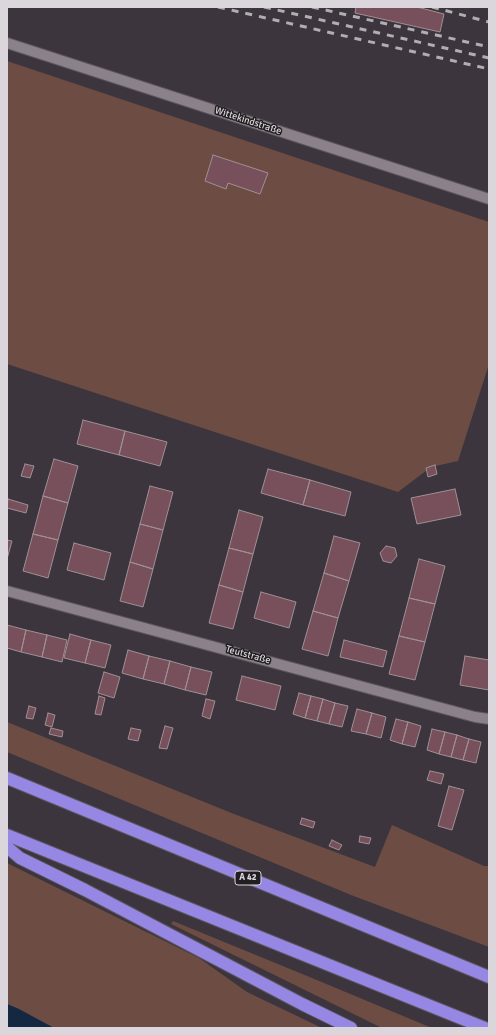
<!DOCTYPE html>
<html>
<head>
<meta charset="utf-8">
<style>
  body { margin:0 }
  #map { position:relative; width:496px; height:1035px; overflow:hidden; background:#3c353d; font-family:Signika,sans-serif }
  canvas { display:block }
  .frame { position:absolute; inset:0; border:8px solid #dbd6db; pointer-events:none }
</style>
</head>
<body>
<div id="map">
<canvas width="496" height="1035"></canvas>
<div class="frame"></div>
</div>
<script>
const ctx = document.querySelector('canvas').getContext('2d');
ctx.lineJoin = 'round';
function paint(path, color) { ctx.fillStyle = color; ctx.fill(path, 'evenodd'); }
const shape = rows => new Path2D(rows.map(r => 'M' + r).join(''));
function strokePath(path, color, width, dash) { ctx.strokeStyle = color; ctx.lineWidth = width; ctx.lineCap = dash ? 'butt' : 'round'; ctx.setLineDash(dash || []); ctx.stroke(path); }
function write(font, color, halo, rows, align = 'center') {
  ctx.font = font + ' Signika,sans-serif'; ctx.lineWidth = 3; ctx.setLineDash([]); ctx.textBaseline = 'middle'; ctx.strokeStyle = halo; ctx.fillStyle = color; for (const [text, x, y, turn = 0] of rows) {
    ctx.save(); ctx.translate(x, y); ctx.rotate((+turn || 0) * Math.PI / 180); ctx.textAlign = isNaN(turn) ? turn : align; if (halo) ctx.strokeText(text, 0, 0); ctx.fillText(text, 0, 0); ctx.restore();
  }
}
paint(shape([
  [7,61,489,222,489,364,458,461,431,467,398,492,7,364],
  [7,722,234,814,375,867,392,825,484,866,489,866,489,947,351,895,7,752],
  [7,863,199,958,247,992,322,1028,54,1028,7,1004],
  [173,921,312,978,432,1028,382,1028,171,924]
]), '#6d4c44');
paint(shape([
  [7,1004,19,1009,54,1028,7,1028]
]), '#142841');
const building = shape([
  [356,7,417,7,444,14,440,32,355,13,356,7],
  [213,155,268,173,260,194,228,183,226,189,205,181,213,155],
  [83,420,125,431,119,455,77,444,83,420],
  [125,431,167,442,160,466,119,455,125,431],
  [54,459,78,466,68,503,43,496,54,459],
  [25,464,34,466,30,478,21,476,25,464],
  [435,465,437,474,428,477,426,468,435,465],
  [268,469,310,480,303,505,261,493,268,469],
  [310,480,351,492,345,516,303,505,310,480],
  [150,486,173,492,163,530,140,524,150,486],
  [455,489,461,515,417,524,411,498,455,489],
  [43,496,68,503,58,540,33,534,43,496],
  [8,499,28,505,26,513,7,508,8,499],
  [239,510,263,517,253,554,229,548,239,510],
  [140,524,163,530,153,569,130,562,140,524],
  [33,534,58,540,48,578,23,571,33,534],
  [334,536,360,543,349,581,324,573,334,536],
  [7,540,12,541,7,559,7,540],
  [74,543,111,553,104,580,67,570,74,543],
  [386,546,395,548,397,556,391,563,383,561,380,553,386,546],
  [229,548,253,554,243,592,219,585,229,548],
  [419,559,445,566,435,604,409,598,419,559],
  [130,562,153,569,143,607,120,601,130,562],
  [324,573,349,581,338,618,313,611,324,573],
  [219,585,243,592,233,629,209,623,219,585],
  [261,592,296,602,289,628,254,618,261,592],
  [409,598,435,604,425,642,399,636,409,598],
  [313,611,338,618,328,656,302,649,313,611],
  [7,625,26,630,21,652,7,648,7,625],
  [26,630,47,635,42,657,21,652,26,630],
  [70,634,91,640,85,663,64,658,70,634],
  [47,635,67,640,62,662,42,657,47,635],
  [399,636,425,642,415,680,389,674,399,636],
  [91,640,111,645,105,668,85,663,91,640],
  [344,640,387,651,383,667,340,657,344,640],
  [128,650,149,656,143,679,122,673,128,650],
  [149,656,170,661,164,684,143,679,149,656],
  [465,656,489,660,489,690,460,685,465,656],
  [170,661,191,667,185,690,164,684,170,661],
  [191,667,212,672,206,695,185,690,191,667],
  [104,672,120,677,114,698,98,693,104,672],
  [242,676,281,686,275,710,236,700,242,676],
  [299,693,311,696,305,718,293,714,299,693],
  [99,696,105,698,101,715,95,714,99,696],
  [311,696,323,699,317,721,305,718,311,696],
  [206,699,215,701,210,719,202,716,206,699],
  [323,699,335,703,329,724,317,721,323,699],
  [335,703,348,706,342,727,329,724,335,703],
  [29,706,36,708,33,719,26,718,29,706],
  [357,709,372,713,366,734,351,731,357,709],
  [48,713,55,715,52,727,45,725,48,713],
  [372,713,386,717,381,738,366,734,372,713],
  [396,719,408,722,402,744,390,740,396,719],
  [408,722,421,726,415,747,402,744,408,722],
  [165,726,173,728,167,749,159,748,165,726],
  [51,728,63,731,62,737,49,734,51,728],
  [131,728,141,730,138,741,128,739,131,728],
  [432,729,445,732,439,754,427,750,432,729],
  [445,732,457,735,451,757,439,754,445,732],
  [457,735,469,739,463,760,451,757,457,735],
  [469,739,481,742,476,763,463,760,469,739],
  [430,771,444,774,441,784,427,780,430,771],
  [449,786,464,790,452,830,438,826,449,786],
  [302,818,315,822,313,828,300,824,302,818],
  [360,836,371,838,369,844,359,842,360,836],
  [332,840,342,845,339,850,329,846,332,840]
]);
paint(building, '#77505c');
strokePath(building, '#9e9094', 1);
const minor = shape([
  [7,43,489,199],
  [7,591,475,717,489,719]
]);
const highway = shape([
  [7,778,489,977],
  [7,835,485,1028],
  [7,847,20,858,85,890,302,1004,351,1028]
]);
strokePath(minor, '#5a545b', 12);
strokePath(highway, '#5a545b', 14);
strokePath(minor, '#8a818a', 10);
strokePath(highway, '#9587e3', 12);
strokePath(shape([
  [218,7,489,69],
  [264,7,489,58],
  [312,7,489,47],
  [432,7,489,22]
]), '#b2adb2', 3, [7, 7]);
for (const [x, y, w] of [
  [248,878,26]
]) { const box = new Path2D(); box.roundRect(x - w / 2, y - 7, w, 14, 3); ctx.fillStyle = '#211e21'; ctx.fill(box); strokePath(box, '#dbd6db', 1); }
write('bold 9px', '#dbd6db', null, [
  ["A 42",248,878]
]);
write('10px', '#dbd6db', '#211e21', [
  ["Wittekindstraße",248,121,18],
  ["Teutstraße",248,655,15]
]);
</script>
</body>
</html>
